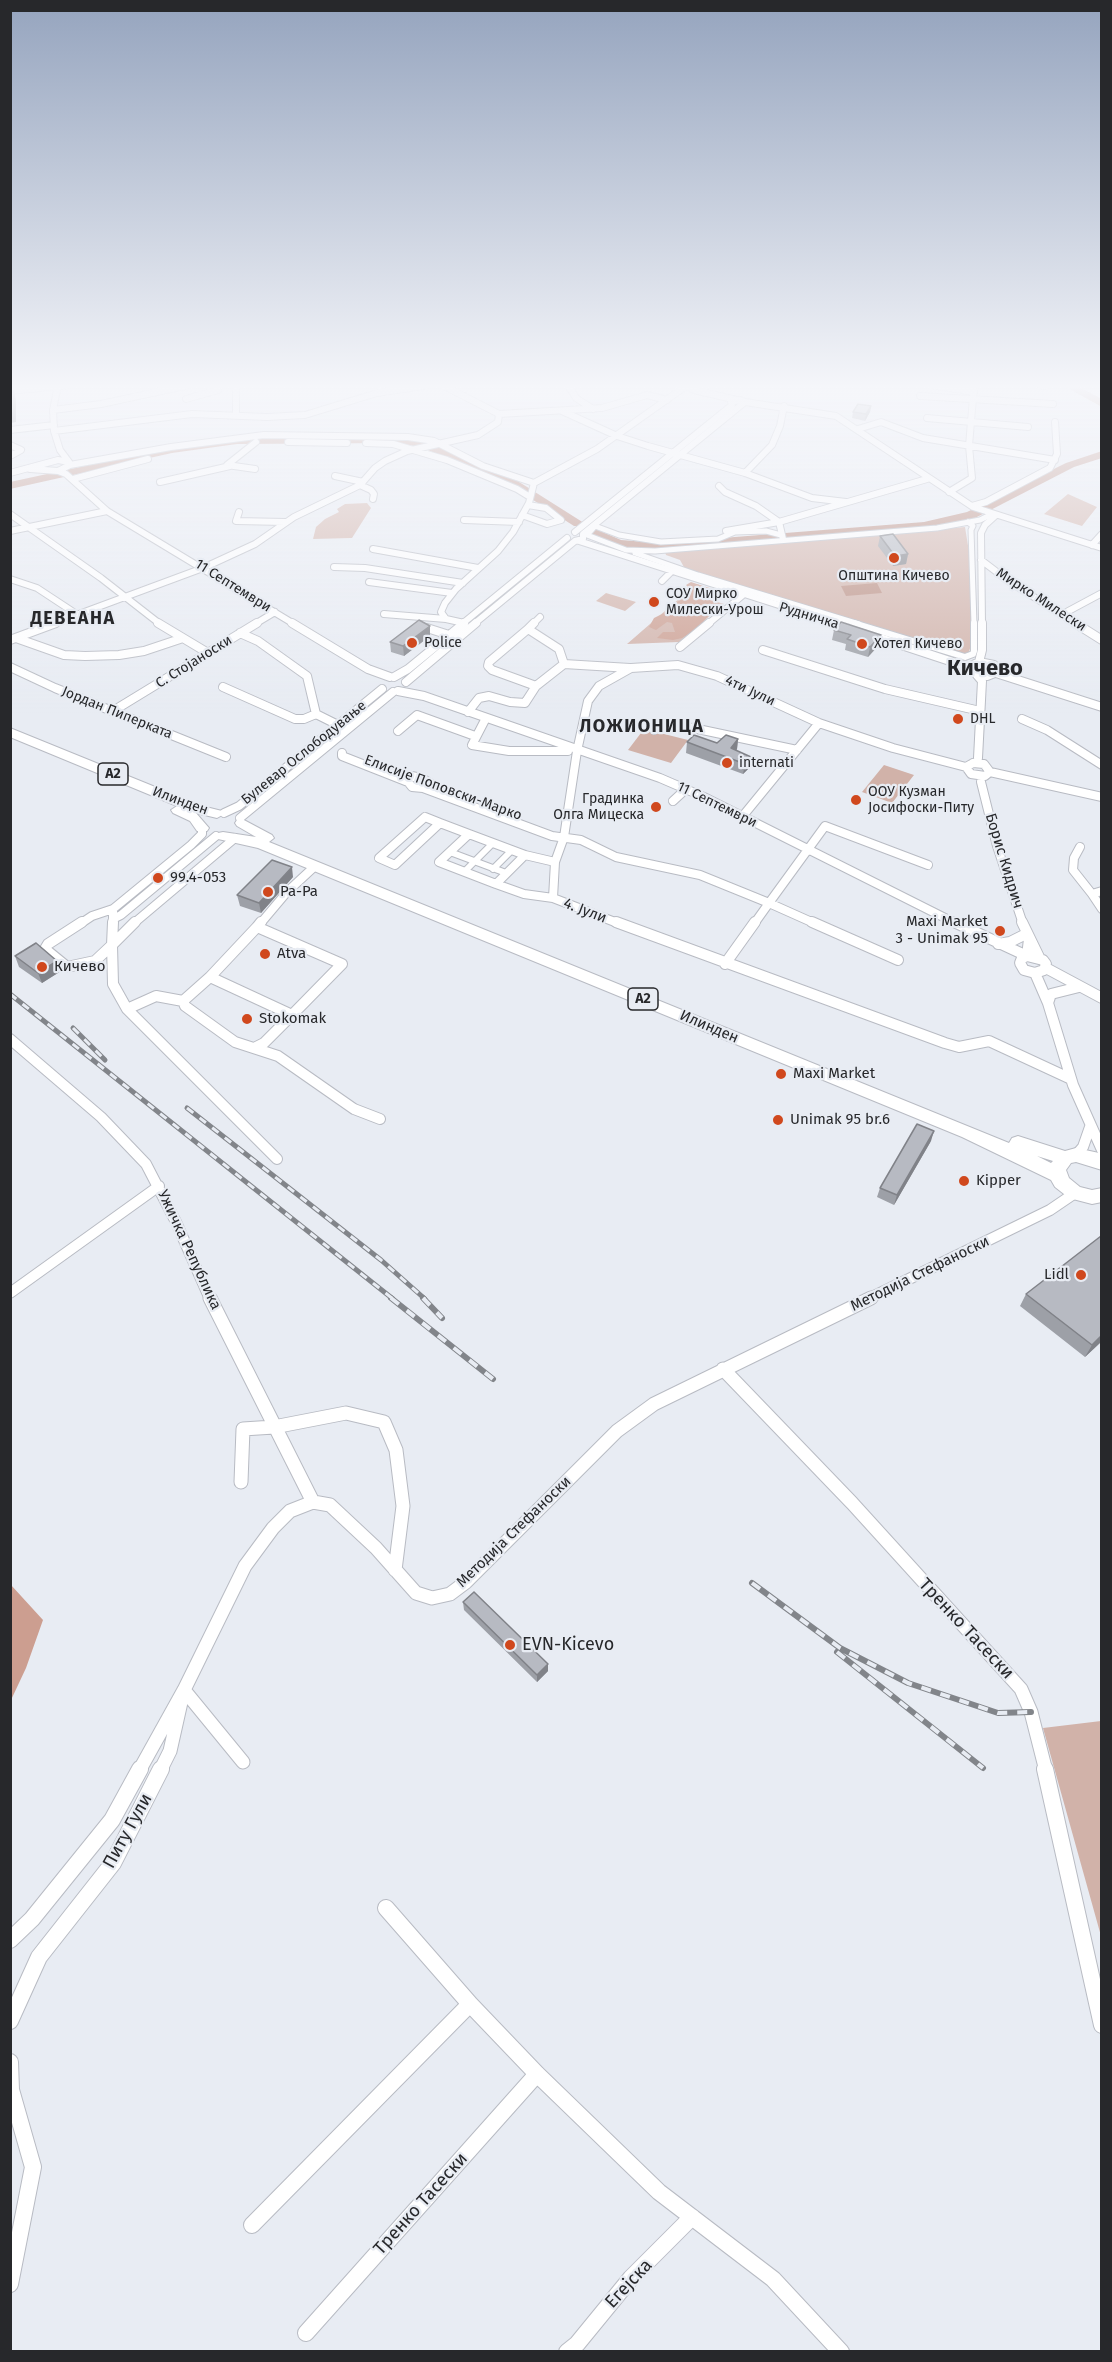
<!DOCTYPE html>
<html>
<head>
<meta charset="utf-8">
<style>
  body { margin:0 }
  #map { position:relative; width:1112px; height:2362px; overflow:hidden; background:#e8ecf3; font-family:"Fira Sans",sans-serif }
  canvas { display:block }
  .frame { position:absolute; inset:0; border:12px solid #27282b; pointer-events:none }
</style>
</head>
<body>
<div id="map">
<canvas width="1112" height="2362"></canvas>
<div class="frame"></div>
</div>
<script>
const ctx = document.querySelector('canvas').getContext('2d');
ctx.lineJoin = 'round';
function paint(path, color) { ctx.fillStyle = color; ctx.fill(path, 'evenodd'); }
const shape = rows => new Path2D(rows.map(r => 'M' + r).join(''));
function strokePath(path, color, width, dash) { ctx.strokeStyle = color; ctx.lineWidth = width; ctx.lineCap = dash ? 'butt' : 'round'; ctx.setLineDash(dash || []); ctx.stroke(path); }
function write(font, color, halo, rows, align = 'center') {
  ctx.font = font + ' "Fira Sans",sans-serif'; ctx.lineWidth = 4.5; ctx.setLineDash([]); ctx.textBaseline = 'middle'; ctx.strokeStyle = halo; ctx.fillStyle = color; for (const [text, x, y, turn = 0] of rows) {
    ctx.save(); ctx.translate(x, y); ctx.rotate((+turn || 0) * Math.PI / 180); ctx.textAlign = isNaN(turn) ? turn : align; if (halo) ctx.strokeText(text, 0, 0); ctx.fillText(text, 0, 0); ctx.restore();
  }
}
paint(shape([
  [1068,494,1097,507,1082,526,1044,514],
  [367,503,371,508,352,538,313,539,316,527,325,519,339,512,337,509,345,504],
  [965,527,972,570,971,645,969,652,963,654,685,569,680,560,666,555,665,552],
  [696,584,734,595,730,598,702,590,698,596,724,604,679,642,627,644],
  [606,593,636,602,625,611,596,601],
  [644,729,688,740,671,763,628,750],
  [884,765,914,775,892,803,862,792],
  [1101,1721,1102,1721,1101,1936,1043,1728]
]), '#d1b2a9');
paint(shape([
  [691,582,730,595,726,598,700,592,697,596,723,605,708,616,700,627,682,638,673,640,657,638,663,632,675,632,672,623,667,622,656,630,649,627,654,618,672,609,671,605,681,600,680,597,690,589,686,585],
  [11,1585,43,1620,26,1668,11,1700]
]), '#cc9e90');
paint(shape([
  [877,583,882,593,846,596,841,586]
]), '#ba8d80');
paint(shape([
  [1062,385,1075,385,1102,399,1102,407,1062,385],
  [275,436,400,437,430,443,516,480,584,523,582,526,574,526,508,484,423,448,400,443,237,444,172,453,10,489,10,482,172,447,237,438,275,436],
  [1102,451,1102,458,1074,467,975,518,924,530,659,551,615,546,590,533,596,529,621,540,659,543,924,522,967,512,1066,463,1102,451]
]), '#ba8d80');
const pedestrianFar1 = shape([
  [968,522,973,526,971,530,974,624],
  [781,535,766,531,735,532,718,539,661,542,619,535,595,526,587,535,626,550,655,551,937,528,980,520,992,514],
  [635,553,698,575,859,624]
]);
const pedestrian = shape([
  [854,623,965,657,973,654,974,651,974,623],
  [450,852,506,873],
  [493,869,512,850],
  [465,871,493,843]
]);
const minorFar4 = shape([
  [58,385,53,410,54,431,60,450,69,462],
  [236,385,236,415],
  [442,385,499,414,602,408,647,395,667,400],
  [568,385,576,398,593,409],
  [686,385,694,390,737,400],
  [932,385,974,392],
  [1041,385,1045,386],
  [10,391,70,385],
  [920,396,1053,404],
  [186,399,218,390],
  [745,402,836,416,973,507,1102,548],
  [53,410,101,404,189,385],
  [562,411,617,436,648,446,745,473,812,498,846,502],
  [927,418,1028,427],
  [858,429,881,422,923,438,1055,460],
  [10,430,54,425],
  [54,431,192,414,267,417,305,415,377,393,429,385],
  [288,442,347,443],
  [366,443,393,444,447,460,517,489,530,497],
  [10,445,21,450,10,456],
  [70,465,171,447,264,435,408,437,434,441,483,466,534,483],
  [255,469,227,465,256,442],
  [58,471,66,474,107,511,294,624],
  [10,473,58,460,69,462,70,465,58,471,30,469],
  [745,473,772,445,780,426,784,406],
  [335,476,363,482],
  [73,479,148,459],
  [160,482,230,466],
  [360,485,371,490,374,494,373,499],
  [719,486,725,492,756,506,779,522,783,539],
  [949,492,972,478,969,446,974,385],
  [972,506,986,502,1050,468,1057,454,1055,422],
  [239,512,236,521,285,522],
  [10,514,101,578,160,624],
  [522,515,547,524,561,520,546,508,528,505],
  [464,520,519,522],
  [10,531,107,511],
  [726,531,779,522,927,479],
  [579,541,838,624],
  [1092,545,1102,534],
  [373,549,478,568],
  [981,560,1010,582,1077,624],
  [334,567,365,568,463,583],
  [10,579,37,588,78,615],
  [662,581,671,572],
  [369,582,452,593],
  [384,614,446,619],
  [1061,615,1102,593],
  [464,623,446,619,441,612,445,603,456,589,498,551,513,532,529,503,534,483,597,449,686,386],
  [52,624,203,568,255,544,294,517,360,485,375,468,385,461,407,451,478,435,498,422,499,414],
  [255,624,275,612],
  [462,624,567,538],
  [474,624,575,541,583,539,583,534,745,402,740,400,731,402,732,405,575,532],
  [533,624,540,617],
  [708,624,743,595],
  [982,624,981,533,985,525,996,515]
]);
const minorFar3 = shape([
  [158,623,208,653],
  [292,623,368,669,390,677],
  [834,623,853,629],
  [1075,623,1102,640],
  [427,628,449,635],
  [528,629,489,662,488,666,492,670,536,686],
  [240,633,258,641,307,676,316,714,338,725],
  [868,634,971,668],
  [16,638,64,655,85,656,119,655,144,651,183,638],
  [10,640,56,623],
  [680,647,709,623],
  [763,650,885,689,980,711],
  [979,662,982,650,982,623],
  [979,662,994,665,997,672,987,676,974,672,971,666,979,662],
  [564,664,630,668],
  [10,667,55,688,226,757],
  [996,673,1102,707],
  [976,674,982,681,978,758],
  [394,677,408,669,464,623],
  [406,682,476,623],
  [223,687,295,719,304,719,316,714],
  [398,691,424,696,660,778,704,797,957,924],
  [113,711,257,623],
  [468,712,479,698,489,696,510,702,525,703,536,686,564,664,559,649,528,629,534,623],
  [486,718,472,745,509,751,568,751],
  [1022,719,1047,730,1102,765],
  [654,730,664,725,693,728,797,750],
  [398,731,417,715,475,736],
  [342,753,342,756,408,782,412,787,423,788,552,836,581,840,616,857,700,875,769,903,825,826,928,865],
  [973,763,984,764,990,772,985,776,971,774,966,767,973,763],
  [990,772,1102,797],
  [401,774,422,778,436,787],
  [981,782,997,846,1023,924],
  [673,801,686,789],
  [224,813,239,806,382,689],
  [425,817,440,823,395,865,379,858,425,817],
  [742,817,819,723],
  [240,818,393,692],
  [440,823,469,834],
  [1080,847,1074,858,1073,870,1092,894],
  [496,884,439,862,469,834,525,855],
  [1102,891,1092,894,1102,909],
  [553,898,524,894,496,884,525,855,555,862],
  [113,909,191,845,202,834,202,828],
  [113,919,121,915,216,836],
  [80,924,92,916,113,909],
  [113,924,113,909],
  [133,924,235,838],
  [260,924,287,892,314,867],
  [620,924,553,898,555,862,564,837,577,751,588,701,599,686,631,668,678,665,717,676,819,723,893,748,966,767],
  [754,924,769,903,816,924]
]);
const minorFar2 = shape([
  [82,922,48,944,45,949,67,967,95,961,112,945,113,922],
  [135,922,112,945,113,984,127,1009,277,1159],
  [616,922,945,1043,959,1047,989,1041,1071,1079],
  [812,922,898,960],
  [954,922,1027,956,1029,939],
  [1022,922,1039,957],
  [257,927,342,964,292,1015,210,977,257,927],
  [257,927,261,922],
  [998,944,1010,942,1026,934],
  [1027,956,1043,960,1046,964,1044,970,1035,973,1024,970,1020,963,1022,958,1027,956],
  [725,964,755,922],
  [1046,968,1102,998],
  [1035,973,1048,1003,1073,1085,1102,1150],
  [183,1001,185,1006,235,1042,278,1056,354,1109,380,1119],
  [1048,1003,1051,994,1079,987],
  [127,1009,156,996,183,1001,210,977],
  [10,1039,101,1117,146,1164,176,1222,210,1299],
  [254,1048,264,1043,292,1015],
  [1076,1155,1083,1147,1090,1127],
  [10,1293,159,1186],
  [868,1299,1050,1210,1075,1193]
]);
const minorFar1 = shape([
  [210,1298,313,1502],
  [723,1369,852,1503,1021,1689,1031,1712,1046,1771],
  [241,1482,243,1429,274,1427,346,1413,384,1422,396,1450,403,1506,395,1570],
  [184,1690,243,1762],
  [139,1771,184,1690,245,1566,273,1528,290,1511,313,1502,330,1505,376,1548,416,1593,432,1598,450,1594,466,1582,617,1431,654,1404,871,1298],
  [160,1771,170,1751,181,1702]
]);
const minor = shape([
  [1045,1769,1102,2025],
  [386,1908,470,2004,537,2074,659,2192,773,2279,841,2352],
  [10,1940,32,1919,112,1820,140,1769],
  [10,2021,39,1957,113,1863,161,1769],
  [10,2062,11,2090,33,2167,10,2284],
  [252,2225,470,2004],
  [306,2333,537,2074],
  [567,2352,577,2344,631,2278,692,2217]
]);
const primary = shape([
  [10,728,202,806,222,811,224,814,217,818,196,813,209,828,207,831,197,831,190,821,173,813,171,810,177,806,10,737,10,728],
  [242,819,272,835,274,838,269,842,1009,1143,1012,1138,1018,1136,1065,1151,1076,1148,1099,1153,1102,1154,1102,1170,1076,1162,1071,1163,1066,1170,1069,1178,1080,1187,1092,1190,1102,1188,1102,1202,1092,1204,1069,1198,1055,1187,1051,1180,962,1137,258,848,218,839,216,836,218,833,223,832,256,837,237,826,235,823,237,820,242,819],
  [1037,1156,1053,1161,1051,1163,1037,1156]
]);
strokePath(pedestrianFar1, '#b8bbc3', 7);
strokePath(pedestrian, '#b8bbc3', 8);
strokePath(minorFar4, '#b8bbc3', 8);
strokePath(minorFar3, '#b8bbc3', 10);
strokePath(minorFar2, '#b8bbc3', 12);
strokePath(minorFar1, '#b8bbc3', 15);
strokePath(minor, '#b8bbc3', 18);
strokePath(primary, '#b8bbc3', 2);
strokePath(pedestrianFar1, '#fff', 5);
strokePath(pedestrian, '#fff', 6);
strokePath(minorFar4, '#fff', 6);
strokePath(minorFar3, '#fff', 8);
strokePath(minorFar2, '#fff', 10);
strokePath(minorFar1, '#fff', 13);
strokePath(minor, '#fff', 16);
paint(primary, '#fff');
const railFar1 = shape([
  [10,994,393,1299],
  [73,1028,105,1060],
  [187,1108,381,1260,425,1299]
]);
const rail = shape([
  [391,1298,493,1379],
  [423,1298,442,1318],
  [752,1583,840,1648,908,1683,998,1713,1031,1712],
  [837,1652,983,1768]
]);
strokePath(railFar1, '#82858a', 5);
strokePath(rail, '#82858a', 6);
strokePath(railFar1, '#e8ecf3', 3, [8]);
strokePath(rail, '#e8ecf3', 4, [10]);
paint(shape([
  [871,406,870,412,865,421,852,418,853,412],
  [880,536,908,554,906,564,893,566,878,546],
  [834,630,879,645,868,657,845,650,846,644,832,640],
  [430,636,404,656,391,652,390,642],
  [738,739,737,749,736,751,751,757,750,767,743,774,686,753,687,742,717,743],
  [293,877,261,913,240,906,237,895],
  [15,956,61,971,42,983,19,967],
  [931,1141,894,1205,877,1197,880,1188],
  [1026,1294,1101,1342,1085,1357,1020,1306],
  [463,1602,548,1664,548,1671,537,1682,464,1610]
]), '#9da0a7');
paint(shape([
  [14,391,16,400,16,422,10,423,10,413],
  [871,406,870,412,865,421,866,414],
  [908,554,906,564,893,566,895,556],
  [430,626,430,636,404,656,403,646],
  [881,635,879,645,868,657,870,647],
  [738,739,737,749,729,759,731,748],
  [751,757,750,767,743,774,745,764],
  [292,867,293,877,261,913,259,903],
  [57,961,61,971,42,983,38,973],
  [934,1131,931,1141,894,1205,897,1195],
  [1101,1336,1101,1342,1085,1357,1092,1345],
  [548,1664,548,1671,537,1682,537,1675]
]), '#808288');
const building = shape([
  [10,391,14,391,13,413,10,413,10,391],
  [858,404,871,406,866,414,853,412,858,404],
  [893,534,908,554,895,556,880,536,893,534],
  [419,620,430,626,403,646,390,642,419,620],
  [841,622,881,635,870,647,847,639,851,635,834,630,841,622],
  [694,735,717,743,726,735,738,739,731,748,751,757,745,764,687,742,694,735],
  [272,860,292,867,259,903,237,895,272,860],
  [36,943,57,961,38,973,15,956,36,943],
  [917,1124,934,1131,897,1195,880,1188,917,1124],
  [1101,1236,1101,1336,1092,1345,1026,1294,1101,1236],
  [474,1592,548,1664,537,1675,463,1602,474,1592]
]);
paint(building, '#b7bac2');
strokePath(building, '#808288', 1.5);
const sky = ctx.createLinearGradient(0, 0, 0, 716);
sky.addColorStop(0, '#95a4be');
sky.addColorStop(0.54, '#f5f6fa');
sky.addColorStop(1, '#f5f6fa00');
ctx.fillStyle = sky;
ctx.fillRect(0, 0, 1112, 716);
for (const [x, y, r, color] of [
  [894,558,6,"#d0481d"],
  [654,602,6,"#d0481d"],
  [412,643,6,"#d0481d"],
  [862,644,6,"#d0481d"],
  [958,719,6,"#d0481d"],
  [727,763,6,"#d0481d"],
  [856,800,6,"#d0481d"],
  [656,807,6,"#d0481d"],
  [158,878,6,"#d0481d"],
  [268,892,6,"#d0481d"],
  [1000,931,6,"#d0481d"],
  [265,954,6,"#d0481d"],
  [42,967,6,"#d0481d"],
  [247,1019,6,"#d0481d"],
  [781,1074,6,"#d0481d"],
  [778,1120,6,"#d0481d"],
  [964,1181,6,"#d0481d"],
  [1081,1275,6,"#d0481d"],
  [510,1645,6,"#d0481d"]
]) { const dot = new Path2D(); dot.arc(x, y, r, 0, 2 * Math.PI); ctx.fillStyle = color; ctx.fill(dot); strokePath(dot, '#e8ecf3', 2); }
write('14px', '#27282b', '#e8ecf3', [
  ["Општина Кичево",894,576,"center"],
  ["СОУ Мирко",666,594],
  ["Милески-Урош",666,610],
  ["Police",424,643],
  ["Хотел Кичево",874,644],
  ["DHL",970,719],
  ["internati",739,763],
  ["ООУ Кузман",868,792],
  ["Јосифоски-Питу",868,808],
  ["Градинка",644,799,"right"],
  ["Олга Мицеска",644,815,"right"]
], 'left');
write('14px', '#27282b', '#e8ecf3', [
  ["11 Септември",233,586,32],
  ["Мирко Милески",1041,600,33],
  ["Рудничка",809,616,17],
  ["С. Стојаноски",194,662,-32],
  ["4ти Јули",750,691,25],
  ["Јордан Пиперката",117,713,22],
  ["Булевар Ослободување",304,753,-39],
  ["Елисије Поповски-Марко",443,788,20],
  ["Илинден",180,801,20],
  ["11 Септември",717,805,26]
]);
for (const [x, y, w] of [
  [113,774,30],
  [643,999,30]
]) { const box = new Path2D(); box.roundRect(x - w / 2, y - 11, w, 22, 4.5); ctx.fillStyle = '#e8ecf3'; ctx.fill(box); strokePath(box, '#27282b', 1.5); }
write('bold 14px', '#27282b', null, [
  ["A2",113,774],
  ["A2",643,999]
]);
write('15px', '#27282b', '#e8ecf3', [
  ["Борис Кидрич",1004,861,73],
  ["4. Јули",585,911,21],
  ["Илинден",709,1027,23],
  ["Ужичка Република",189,1250,65],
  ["Методија Стефаноски",920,1274,-26],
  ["Методија Стефаноски",514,1532,-44]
]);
write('15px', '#27282b', '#e8ecf3', [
  ["99.4-053",170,878],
  ["Ра-Ра",280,892],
  ["Maxi Market",988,922,"right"],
  ["3 - Unimak 95",988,939,"right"],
  ["Atva",277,954],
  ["Кичево",54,967],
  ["Stokomak",259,1019],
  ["Maxi Market",793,1074],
  ["Unimak 95 br.6",790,1120],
  ["Kipper",976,1181],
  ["Lidl",1069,1275,"right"]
], 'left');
ctx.letterSpacing = '1.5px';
write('bold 18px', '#27282b', '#e8ecf3', [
  ["ДЕВЕАНА",73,619],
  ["ЛОЖИОНИЦА",642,727]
]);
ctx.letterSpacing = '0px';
write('18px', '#27282b', '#e8ecf3', [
  ["Тренко Тасески",966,1629,47],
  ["Питу Гули",128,1831,-61],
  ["Тренко Тасески",421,2204,-48],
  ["Егејска",629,2284,-47]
]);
write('18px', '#27282b', '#e8ecf3', [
  ["EVN-Kicevo",522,1645]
], 'left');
write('bold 22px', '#27282b', '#e8ecf3', [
  ["Кичево",985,669]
]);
</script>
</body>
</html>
